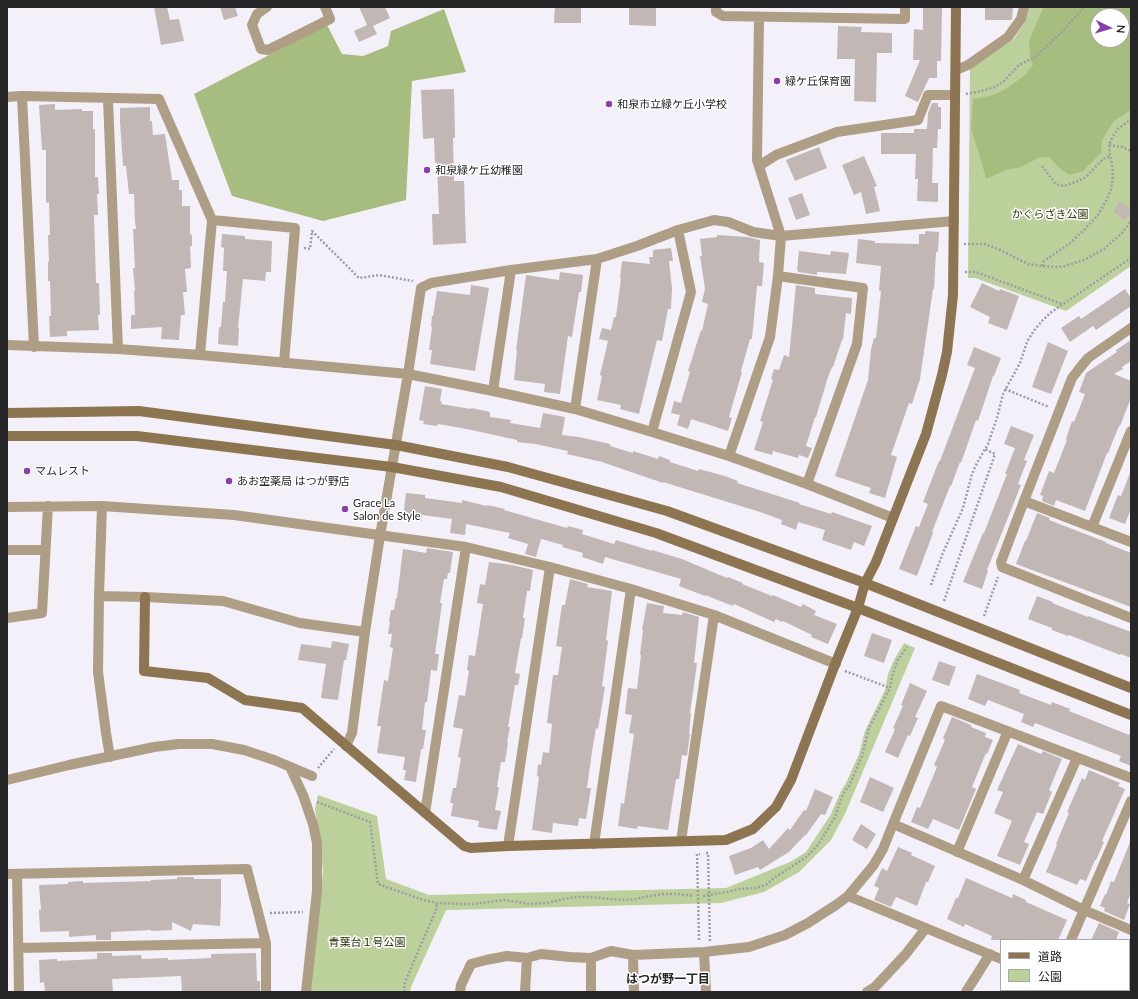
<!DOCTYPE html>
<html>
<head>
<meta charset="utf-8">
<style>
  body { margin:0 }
  #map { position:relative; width:1138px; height:999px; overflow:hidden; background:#f4f0f9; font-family:Lato,"Noto Sans JP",sans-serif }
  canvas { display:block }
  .frame { position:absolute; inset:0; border:8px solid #262528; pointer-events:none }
  .legend { position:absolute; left:1000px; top:939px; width:130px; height:52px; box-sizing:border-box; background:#fff; border:1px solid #a8a8a9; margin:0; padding:5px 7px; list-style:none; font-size:12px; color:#262528 }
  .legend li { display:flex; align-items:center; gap:8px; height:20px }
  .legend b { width:20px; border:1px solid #a8a8a9 }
  .north { position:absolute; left:1090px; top:8px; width:40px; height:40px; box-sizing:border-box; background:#fff; border:1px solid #a8a8a9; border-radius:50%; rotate:95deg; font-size:11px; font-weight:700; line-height:16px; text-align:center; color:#262528 }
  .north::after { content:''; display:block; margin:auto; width:14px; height:18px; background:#8c3dad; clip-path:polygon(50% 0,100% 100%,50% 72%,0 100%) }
</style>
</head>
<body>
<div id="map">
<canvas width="1138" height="999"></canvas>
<div class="frame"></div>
<ul class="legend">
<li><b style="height:5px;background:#8c7550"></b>道路</li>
<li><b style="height:11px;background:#bcd09c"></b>公園</li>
</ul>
<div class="north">N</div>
</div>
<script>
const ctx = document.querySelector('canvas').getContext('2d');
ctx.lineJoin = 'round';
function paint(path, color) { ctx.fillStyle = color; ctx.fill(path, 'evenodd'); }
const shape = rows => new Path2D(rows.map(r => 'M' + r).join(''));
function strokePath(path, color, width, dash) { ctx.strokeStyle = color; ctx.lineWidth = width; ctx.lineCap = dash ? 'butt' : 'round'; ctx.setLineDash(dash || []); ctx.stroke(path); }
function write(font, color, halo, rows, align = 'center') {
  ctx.font = font + ' Lato,"Noto Sans JP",sans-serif'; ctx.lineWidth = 3; ctx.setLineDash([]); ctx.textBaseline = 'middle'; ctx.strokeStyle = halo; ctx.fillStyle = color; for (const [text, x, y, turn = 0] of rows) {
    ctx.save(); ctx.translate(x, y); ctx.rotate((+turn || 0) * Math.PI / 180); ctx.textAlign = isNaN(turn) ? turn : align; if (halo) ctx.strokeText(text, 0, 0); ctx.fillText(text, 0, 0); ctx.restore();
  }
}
paint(shape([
  [1029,7,1131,7,1131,266,1066,311,975,278,968,278,970,67,1013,40,1024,24],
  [1098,16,1122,16,1122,40,1098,40],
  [904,643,915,648,845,814,831,840,799,872,764,892,721,903,446,910,411,987,410,992,310,992,323,871,320,836,315,809,318,795,377,816,386,879,429,895,726,888,790,862,806,852,831,814,841,791,846,783,859,754,865,731,885,690,888,674,894,660]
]), '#bcd09c');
paint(shape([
  [1044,7,1131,7,1131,110,1114,121,1102,140,1101,153,1083,171,1069,175,1058,167,1049,157,1038,158,1021,167,1006,170,986,179,981,160,971,129,973,99,990,96,1006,89,1025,75,1033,65,1030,56,1029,41,1039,17],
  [1098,16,1122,16,1122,40,1098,40],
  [444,9,466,72,412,81,406,200,323,221,232,196,194,94,327,25,342,54,363,56,388,46,391,31]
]), '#a7bd7f');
paint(shape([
  [154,7,167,7,170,20,179,19,184,41,161,45],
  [220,7,235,7,238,16,224,20],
  [359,7,385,7,390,18,373,26,377,34,359,42,354,31,367,25],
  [555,7,581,7,581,23,554,23],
  [629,7,656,7,656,26,629,25],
  [923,7,942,7,941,61,937,61,937,78,929,78,918,102,905,96,920,60,913,60,914,29,923,30],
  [985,7,1013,7,1012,20,985,20],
  [838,26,862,27,861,32,892,33,892,53,877,53,876,102,854,101,855,59,837,59],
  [454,89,455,138,453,138,454,181,464,181,466,243,433,245,432,214,439,214,437,163,435,163,434,138,423,139,421,90],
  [932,103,938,103,938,107,941,107,941,129,938,129,937,148,933,148,932,183,938,183,938,202,917,201,918,179,915,179,916,154,881,154,881,133,914,133,914,129,927,129,928,113],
  [55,104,55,110,82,109,82,111,93,111,93,129,95,129,95,177,98,177,99,194,97,194,98,215,94,215,96,283,99,283,100,315,98,315,99,330,67,331,67,336,50,337,49,316,51,316,50,281,48,281,48,262,49,262,48,235,50,235,49,202,46,203,46,150,42,150,39,105],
  [150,107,150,121,152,121,153,135,165,134,172,180,179,180,179,190,182,190,182,206,190,206,190,235,192,234,192,246,190,246,191,268,185,269,187,292,183,292,185,315,181,315,179,340,161,339,162,327,131,329,131,315,135,315,134,291,135,291,133,268,135,268,133,229,136,229,135,222,134,194,129,194,126,166,123,166,120,122,120,108],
  [819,147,827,168,795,181,786,160],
  [864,156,877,186,874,187,880,211,866,214,861,192,854,195,842,165],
  [802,193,810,215,796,220,788,198],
  [1120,201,1131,209,1131,212,1125,220,1113,212],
  [925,231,939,232,938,252,936,252,934,289,933,289,920,379,912,404,909,403,891,455,897,457,885,498,869,493,871,488,835,476,868,380,871,349,874,338,876,338,881,291,879,291,881,266,856,263,858,239,875,241,875,243,919,244,919,234,925,234],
  [222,234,245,236,245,239,272,241,271,272,266,272,265,281,243,279,238,328,239,328,238,346,218,344,219,327,221,327,223,302,225,302,227,271,223,271,224,248,221,247],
  [717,235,748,237,760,240,759,262,764,263,762,286,757,286,752,339,750,339,741,371,742,372,729,417,732,418,728,431,691,419,688,429,677,425,680,415,671,413,674,401,681,403,690,372,688,371,701,330,702,331,708,304,702,302,705,289,700,256,702,256,700,239,717,237],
  [671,248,673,261,669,261,672,288,671,309,668,309,662,341,657,340,639,414,620,409,621,405,597,400,602,376,600,375,608,341,599,339,602,328,611,330,614,317,616,317,621,278,620,278,622,261,650,264,649,257,653,257,653,250],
  [799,251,830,255,831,251,849,253,846,274,819,272,817,272,817,275,798,272,798,270,797,270],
  [560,272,583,275,581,292,579,292,572,337,568,336,560,394,544,392,545,384,514,380,517,350,516,350,526,275,559,280],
  [982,283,999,291,1000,289,1019,296,1007,330,988,323,990,317,970,307],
  [471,285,489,288,475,371,430,364,432,350,429,350,432,327,431,327,432,316,433,316,437,291,470,295],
  [796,285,815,288,815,294,852,298,851,314,846,313,843,340,842,340,833,367,832,367,828,377,816,417,815,417,806,446,812,448,808,458,799,455,798,458,773,451,772,455,754,450,763,422,760,421,773,380,771,379,774,369,779,370,784,355,789,357],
  [1125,289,1131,298,1131,306,1096,330,1093,326,1070,342,1061,328,1079,316,1081,319],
  [1131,340,1131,361,1122,367,1123,369,1114,374,1131,381,1131,398,1120,426,1119,426,1108,453,1107,453,1085,511,1056,500,1054,506,1042,501,1043,496,1040,495,1049,471,1054,473,1067,440,1066,439,1072,421,1074,422,1085,394,1079,392,1086,373,1117,352,1116,350],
  [1048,342,1068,351,1051,394,1032,387],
  [974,347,1001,358,994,376,993,376,978,421,976,420,961,463,960,462,951,486,950,486,932,532,933,533,917,576,899,569,916,526,919,527,928,504,923,502,939,461,940,461,975,368,967,365],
  [425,386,442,389,440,401,442,402,441,404,471,409,471,408,490,412,490,417,511,420,510,423,540,428,543,413,565,417,562,435,579,437,610,444,610,446,633,453,633,451,658,459,659,456,670,460,670,462,698,471,699,469,725,476,738,481,737,483,800,503,799,504,831,514,832,512,872,526,864,546,854,542,851,550,822,540,825,530,798,522,796,530,781,524,782,520,760,512,663,482,663,483,602,462,567,454,568,451,535,444,517,442,517,440,467,429,438,424,437,426,423,424,424,421,419,420],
  [1011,426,1034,435,1024,460,1027,461,1018,484,1021,485,987,570,988,571,982,589,963,582,983,533,984,533,1007,474,1005,474,1015,448,1004,444],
  [1130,473,1131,474,1131,509,1125,524,1109,518,1118,495,1121,496],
  [406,493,425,495,425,498,462,503,462,500,487,506,487,505,505,509,504,510,567,528,568,526,583,530,582,534,614,544,616,540,652,551,652,550,682,559,727,578,728,577,743,583,742,584,772,596,773,595,801,607,803,604,816,611,814,615,837,624,828,644,811,637,812,635,783,621,782,622,776,619,774,622,734,604,733,606,705,595,705,596,679,586,681,579,605,557,603,564,582,557,583,553,562,547,563,545,541,539,536,557,525,554,528,544,508,538,510,533,466,524,465,535,450,533,452,519,422,515,422,521,403,518],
  [1037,513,1050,518,1049,520,1106,542,1106,543,1131,553,1131,607,1016,564,1025,541,1026,541],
  [427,548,453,552,450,573,448,573,447,579,444,579,440,603,442,603,435,654,439,654,437,671,431,670,427,702,425,702,422,730,426,730,423,749,421,749,416,782,404,780,406,770,403,770,405,757,377,753,381,726,377,726,384,680,388,681,393,648,390,647,392,634,388,634,390,621,389,621,391,610,394,610,396,598,397,598,403,549,426,553],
  [489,562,512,565,533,570,530,591,527,591,523,618,525,618,522,638,521,638,515,673,520,674,518,685,515,685,508,727,510,727,507,742,508,742,505,762,501,762,497,787,499,787,495,810,501,811,497,830,478,827,479,821,451,816,453,803,450,803,453,788,456,788,461,758,458,757,463,729,453,727,459,695,465,696,469,671,467,670,469,655,475,656,483,604,477,603,480,584,485,585],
  [570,579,588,584,587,587,612,591,606,640,608,641,602,686,605,687,598,729,596,728,592,752,587,788,591,788,586,819,579,818,578,826,553,823,552,833,532,830,539,777,537,776,538,764,541,765,543,752,549,753,552,724,547,723,553,675,558,675,562,647,556,646,562,605,565,605],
  [1037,596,1053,602,1052,603,1088,617,1088,616,1131,632,1131,658,1121,654,1120,655,1069,635,1068,636,1052,630,1052,628,1028,619],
  [647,603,664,606,663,613,682,615,683,612,699,617,694,663,697,663,690,713,691,713,689,734,690,734,687,756,682,755,679,779,676,779,668,830,638,826,637,829,618,826,621,803,624,804,634,734,629,733,632,715,625,714,628,688,637,689,641,655,640,655,643,630,642,630],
  [872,633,892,640,884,663,864,656],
  [332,641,349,644,346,660,344,660,338,700,321,698,326,664,298,660,301,644,331,648],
  [939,661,956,667,949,686,932,680],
  [977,674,1020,690,1019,693,1051,705,1052,702,1070,709,1069,711,1129,735,1130,732,1131,732,1131,766,1119,761,1121,756,1035,723,1033,727,1021,722,1024,714,988,700,985,706,968,699],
  [910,683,927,691,915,717,918,718,910,736,908,735,898,758,885,752,895,729,893,728,903,706,901,705],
  [952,717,971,725,971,727,986,733,985,737,993,740,987,754,986,753,972,787,976,789,959,830,933,819,928,829,911,822,917,807,920,808,937,767,934,765,945,740,943,738],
  [1018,744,1041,754,1043,751,1062,759,1049,790,1052,792,1043,814,1037,812,1024,842,1029,844,1020,865,997,856,1012,821,994,813,1003,792,997,790],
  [1089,770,1120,783,1118,786,1125,789,1102,841,1104,842,1096,860,1095,860,1086,881,1080,879,1077,885,1046,872,1057,845,1056,844,1069,813,1067,812,1082,778,1085,780],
  [870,777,894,788,883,812,860,802],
  [815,789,833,797,825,815,821,814,806,835,805,835,789,852,760,870,758,867,735,875,729,856,751,848,763,840,769,849,788,828,790,830,804,810,806,811],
  [861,824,876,834,867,849,852,840],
  [1130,842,1131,842,1131,892,1127,903,1130,904,1124,920,1104,911,1105,908,1100,906,1105,894,1106,895,1111,881,1114,882],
  [898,847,912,853,911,855,935,866,928,882,926,882,917,906,896,897,891,907,874,900,879,888,874,886,882,868,887,871],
  [177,877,194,877,194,879,221,879,221,903,220,926,193,924,191,931,172,922,172,930,151,931,151,930,111,932,111,940,96,940,96,935,69,937,69,931,40,932,39,910,41,910,39,885,68,884,68,882,83,881,83,883,151,881,151,880,177,879],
  [966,878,1012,898,1013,894,1026,900,1026,902,1067,920,1058,940,991,940,992,936,965,924,964,927,947,919,956,898,958,898],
  [1099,923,1119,932,1116,940,1091,940],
  [97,953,112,953,112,956,141,955,142,959,168,958,168,960,211,958,211,954,256,953,257,981,260,981,260,992,182,992,181,976,112,979,113,992,45,992,44,982,40,983,39,960,57,959,57,961,97,959]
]), '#c1b7b5');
strokePath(shape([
  [966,94,982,91,995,87,1003,82,1019,65,1035,57,1062,32,1084,7],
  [1109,145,1122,147,1131,151],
  [1042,166,1055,183,1059,185,1064,186,1078,181,1086,177,1103,159,1110,156],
  [964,244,985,244,998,249,1028,264,1042,266,1056,267,1065,266,1084,260,1104,249,1122,233,1131,221],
  [304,248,310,249,312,231,359,278,379,275,413,281],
  [1042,266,1044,261,1069,244,1084,230,1098,215,1106,201,1111,189,1113,176,1112,164,1110,156,1109,145,1113,136,1118,129,1131,119],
  [965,272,976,272,1062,304],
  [1005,389,1049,407],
  [931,585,942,555,963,508,972,474,977,463,988,444,997,418,1003,394,1020,363,1027,342,1033,332,1041,322,1050,313,1131,258],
  [944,601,995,454,985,449],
  [984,616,998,577],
  [845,671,890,688],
  [318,768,334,749],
  [317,802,370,822,378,884,423,900,437,903,459,904,474,904,504,900,531,904,547,903,559,900,577,897,589,897,622,900,636,899,649,896,664,894,678,894,693,896],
  [706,853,708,853,710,941],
  [703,896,727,892,739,889,757,888,767,884,774,878,805,858,818,845,835,817,843,794,849,786,862,756,869,728,890,688,892,677,897,661,907,647],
  [270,913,303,912],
  [699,940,697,854,700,854],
  [404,992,405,982,436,910,437,903]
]), '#9f9ca3', 2.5, [2, 2]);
strokePath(shape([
  [267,7,257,14,252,25,261,49,268,50,330,19,325,7],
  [716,7,716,12,723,16,905,19,905,7],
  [956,70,968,65,1008,37,1021,19,1024,7],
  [22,96,34,347],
  [7,97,22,96,159,99,212,220,295,228,284,363],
  [108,99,118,349],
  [759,166,776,155,837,132,918,120,928,95,955,95],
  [778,276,863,288,857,344,807,484],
  [1131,328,1088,358,1079,369,1072,378,1024,501,1131,542],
  [7,345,118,349,200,355,408,374,493,391,575,409,652,432,729,456,807,484,893,518],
  [200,355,212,220],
  [493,391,511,270],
  [575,409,597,259],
  [652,432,691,292,678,230],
  [729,456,770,337,778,276,781,236,757,160,759,18],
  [1024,501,1001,562,1002,567,1131,618],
  [102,506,99,596,98,672,106,733,110,757],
  [7,507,102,506,234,515,466,547,550,567,631,589,714,615,836,664],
  [1092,527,1131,431],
  [7,550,45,550],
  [99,596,145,597,223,601,300,623,365,632],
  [7,618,42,613,48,506],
  [346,746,352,733,365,632,380,536,408,374,421,288,431,283,511,270,597,259,637,246,678,230,714,220,728,222,753,232,781,236,954,221],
  [290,767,303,795,313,824,317,843,317,891,306,992],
  [1131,778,941,706,893,824,1023,880,1084,910,1131,930],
  [7,780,69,765,154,747,179,744,212,744,244,750,274,760,312,776],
  [425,813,466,547],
  [681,841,714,615],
  [594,844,631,589],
  [508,846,550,567],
  [957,852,1008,731],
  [7,874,247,869,266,943,266,992],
  [17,874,19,992],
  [1023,880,1077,758],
  [848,896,1001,959],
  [1071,940,1131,801],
  [19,948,266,943],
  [704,952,706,992],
  [460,992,461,985,471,964,486,960,507,956,527,958,541,954,570,957,591,958,611,951,633,955],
  [525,992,527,958],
  [591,992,591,958],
  [634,992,633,955,704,952,749,947,785,935,808,923,836,905,848,896,873,866,883,849,893,824],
  [867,992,875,987,905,955,926,928],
  [966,992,990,954],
  [1049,992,1050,990]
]), '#ad9e85', 10);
strokePath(shape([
  [7,413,139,411,396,445,508,467,667,511,865,583,1131,688],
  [7,436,137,436,392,467,501,487,656,533,858,608,1131,715],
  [145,597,144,671,208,678,245,700,302,708,464,846,471,848,508,846,726,840,753,829,776,807,791,780,834,667,858,608,865,583,876,562,926,434,942,375,947,352,953,295,956,7],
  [1129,961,1131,957],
  [1116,992,1117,990]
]), '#8c7550', 10);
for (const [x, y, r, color] of [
  [777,81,4,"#8c3dad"],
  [609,104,4,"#8c3dad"],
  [427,170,4,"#8c3dad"],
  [27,471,4,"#8c3dad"],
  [229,481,4,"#8c3dad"],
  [345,509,4,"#8c3dad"]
]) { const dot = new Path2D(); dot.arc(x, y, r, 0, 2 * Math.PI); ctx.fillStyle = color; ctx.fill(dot); strokePath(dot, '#fff', 1.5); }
write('11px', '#262528', '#fff', [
  ["緑ケ丘保育園",785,81],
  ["和泉市立緑ケ丘小学校",617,104],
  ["和泉緑ケ丘幼稚園",435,170],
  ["マムレスト",35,471],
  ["あお空薬局 はつが野店",237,481],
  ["Grace La",353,503],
  ["Salon de Style",353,516]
], 'left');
write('11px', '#283506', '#fff', [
  ["かぐらざき公園",1050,214],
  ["青葉台１号公園",367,942]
]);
write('bold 12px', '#262528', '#fff', [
  ["はつが野一丁目",668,979]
]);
</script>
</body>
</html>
